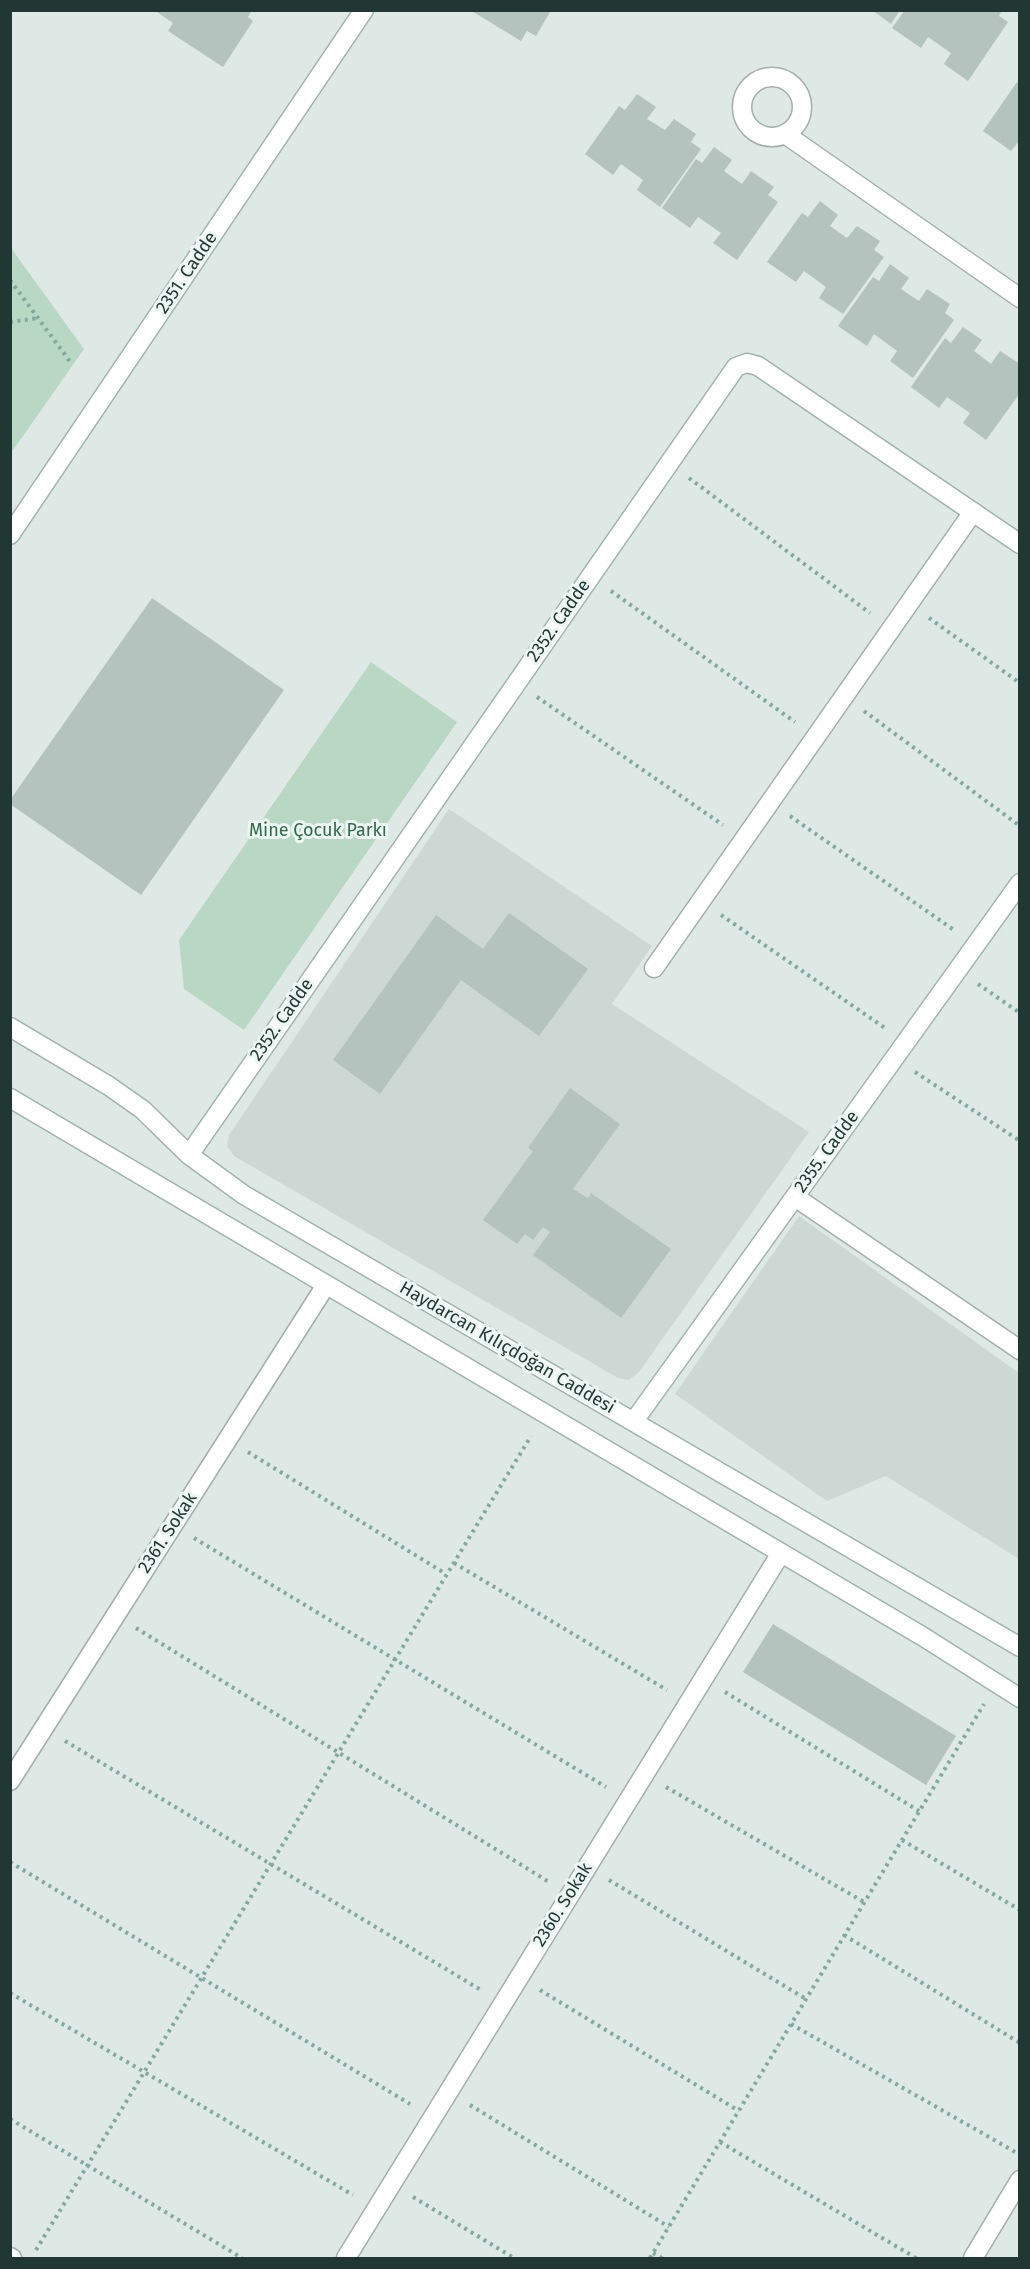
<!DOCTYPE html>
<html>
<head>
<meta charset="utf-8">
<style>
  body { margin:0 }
  #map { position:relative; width:1030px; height:2269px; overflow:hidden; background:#dee8e5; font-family:"Fira Sans",sans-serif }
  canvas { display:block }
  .frame { position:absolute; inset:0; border:12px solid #213733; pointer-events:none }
</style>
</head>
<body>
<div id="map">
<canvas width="1030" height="2269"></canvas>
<div class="frame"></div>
</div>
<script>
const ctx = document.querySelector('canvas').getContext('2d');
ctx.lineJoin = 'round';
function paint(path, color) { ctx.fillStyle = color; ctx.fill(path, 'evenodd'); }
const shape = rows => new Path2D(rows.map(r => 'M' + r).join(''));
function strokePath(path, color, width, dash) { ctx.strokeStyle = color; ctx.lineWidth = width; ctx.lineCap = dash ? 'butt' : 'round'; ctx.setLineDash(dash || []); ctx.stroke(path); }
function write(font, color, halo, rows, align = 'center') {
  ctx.font = font + ' "Fira Sans",sans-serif'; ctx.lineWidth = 6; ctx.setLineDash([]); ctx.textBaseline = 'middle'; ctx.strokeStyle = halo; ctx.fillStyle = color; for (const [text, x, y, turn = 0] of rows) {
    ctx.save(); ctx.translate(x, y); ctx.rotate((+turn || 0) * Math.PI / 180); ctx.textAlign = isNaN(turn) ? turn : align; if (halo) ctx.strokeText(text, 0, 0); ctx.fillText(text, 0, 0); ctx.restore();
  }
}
paint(shape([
  [449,809,652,946,612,1004,809,1132,639,1372,629,1380,618,1378,234,1156,227,1146,229,1135],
  [799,1216,1019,1373,1019,1559,886,1476,827,1501,675,1394]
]), '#cdd8d4');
paint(shape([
  [11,248,84,349,11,453,10,453],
  [371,662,457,722,244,1030,184,989,179,940]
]), '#b9d8c4');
paint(shape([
  [154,10,252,10,248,17,253,21,223,67,168,31,173,23],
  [470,10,548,10,550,12,536,36,527,31,521,41],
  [872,10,900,10,891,24],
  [905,10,1002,10,999,16,1008,22,968,81,944,64,951,53,928,37,921,48,892,28],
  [1017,82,1020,84,1020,140,1011,151,983,131],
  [637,94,656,107,647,119,665,130,674,119,696,134,691,142,701,149,660,207,637,190,643,180,621,164,613,175,585,154,619,106,625,110],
  [714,147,732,160,724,171,742,184,751,171,774,187,768,195,778,202,737,260,713,243,721,233,698,217,690,228,662,208,696,159,702,163],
  [820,201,838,215,830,226,847,238,857,226,880,241,874,250,884,257,843,314,819,298,826,287,804,271,796,282,767,262,802,213,808,217],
  [890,264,909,278,901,289,919,301,927,289,950,304,945,313,954,320,913,378,890,361,897,351,874,334,867,346,838,326,873,277,879,281],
  [963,327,982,340,974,351,991,364,1000,351,1020,364,1018,375,1020,376,1020,393,986,440,963,423,970,413,947,397,939,408,911,387,945,338,951,343],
  [152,598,284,690,141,895,10,804,10,800],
  [509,913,588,969,539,1036,461,980,380,1094,333,1060,436,915,483,949],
  [570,1088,620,1124,573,1189,588,1198,591,1193,671,1249,621,1318,533,1255,550,1232,543,1227,533,1240,525,1234,517,1244,483,1220,533,1151,528,1148],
  [773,1624,956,1736,926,1785,743,1672]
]), '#b4c3be');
const street = shape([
  '742 107a30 30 0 1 1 60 0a30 30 0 1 1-60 0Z',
  [785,134,1020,298],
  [654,968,973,512],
  [795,1197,1020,1350],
  [10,1781,326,1285],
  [10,2257,12,2258],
  [346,2258,781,1553],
  [973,2258,1020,2180]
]);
const secondary = shape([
  [10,535,364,10],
  [10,1027,109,1086,143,1110,189,1155,244,1195,1020,1647],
  [10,1098,922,1636,1020,1698],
  [189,1155,736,367,747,363,758,366,1020,544],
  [634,1421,1020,883]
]);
strokePath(street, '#a2afac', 21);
strokePath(secondary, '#9fb3ad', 21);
strokePath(shape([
  [10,280,71,363],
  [10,322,39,318],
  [689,478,870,613],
  [611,591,795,722],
  [929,618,1020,683],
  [537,697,723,825],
  [864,711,1020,826],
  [790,816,954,930],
  [721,915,885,1028],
  [978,984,1020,1013],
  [915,1072,1020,1141],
  [248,1452,446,1574],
  [194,1538,606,1787],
  [454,1563,667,1690],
  [136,1628,549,1882],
  [725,1692,919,1811],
  [65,1741,481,1990],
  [666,1787,864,1902],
  [902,1840,1020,1910],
  [10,1862,410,2104],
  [609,1880,806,1999],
  [844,1935,1020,2043],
  [540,1990,739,2111],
  [10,1993,353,2195],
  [791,2024,1017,2153],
  [470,2105,669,2227],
  [10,2119,242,2258],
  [720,2142,916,2258],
  [413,2197,514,2258],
  [36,2250,531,1436],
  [653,2253,662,2258],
  [650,2258,984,1704]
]), '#82a9a0', 4, [3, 4.5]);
strokePath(street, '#fff', 18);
strokePath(secondary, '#fff', 18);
write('18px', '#213733', '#eef6f3', [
  ["2351. Cadde",187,273,-56],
  ["2352. Cadde",559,621,-55],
  ["2352. Cadde",282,1020,-55],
  ["2355. Cadde",827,1152,-54],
  ["Haydarcan Kılıçdoğan Caddesi",507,1348,30],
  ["2361. Sokak",168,1533,-57],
  ["2360. Sokak",563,1905,-58]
]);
write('18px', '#2f6a4b', '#eef6f3', [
  ["Mine Çocuk Parkı",318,831]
]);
</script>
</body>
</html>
